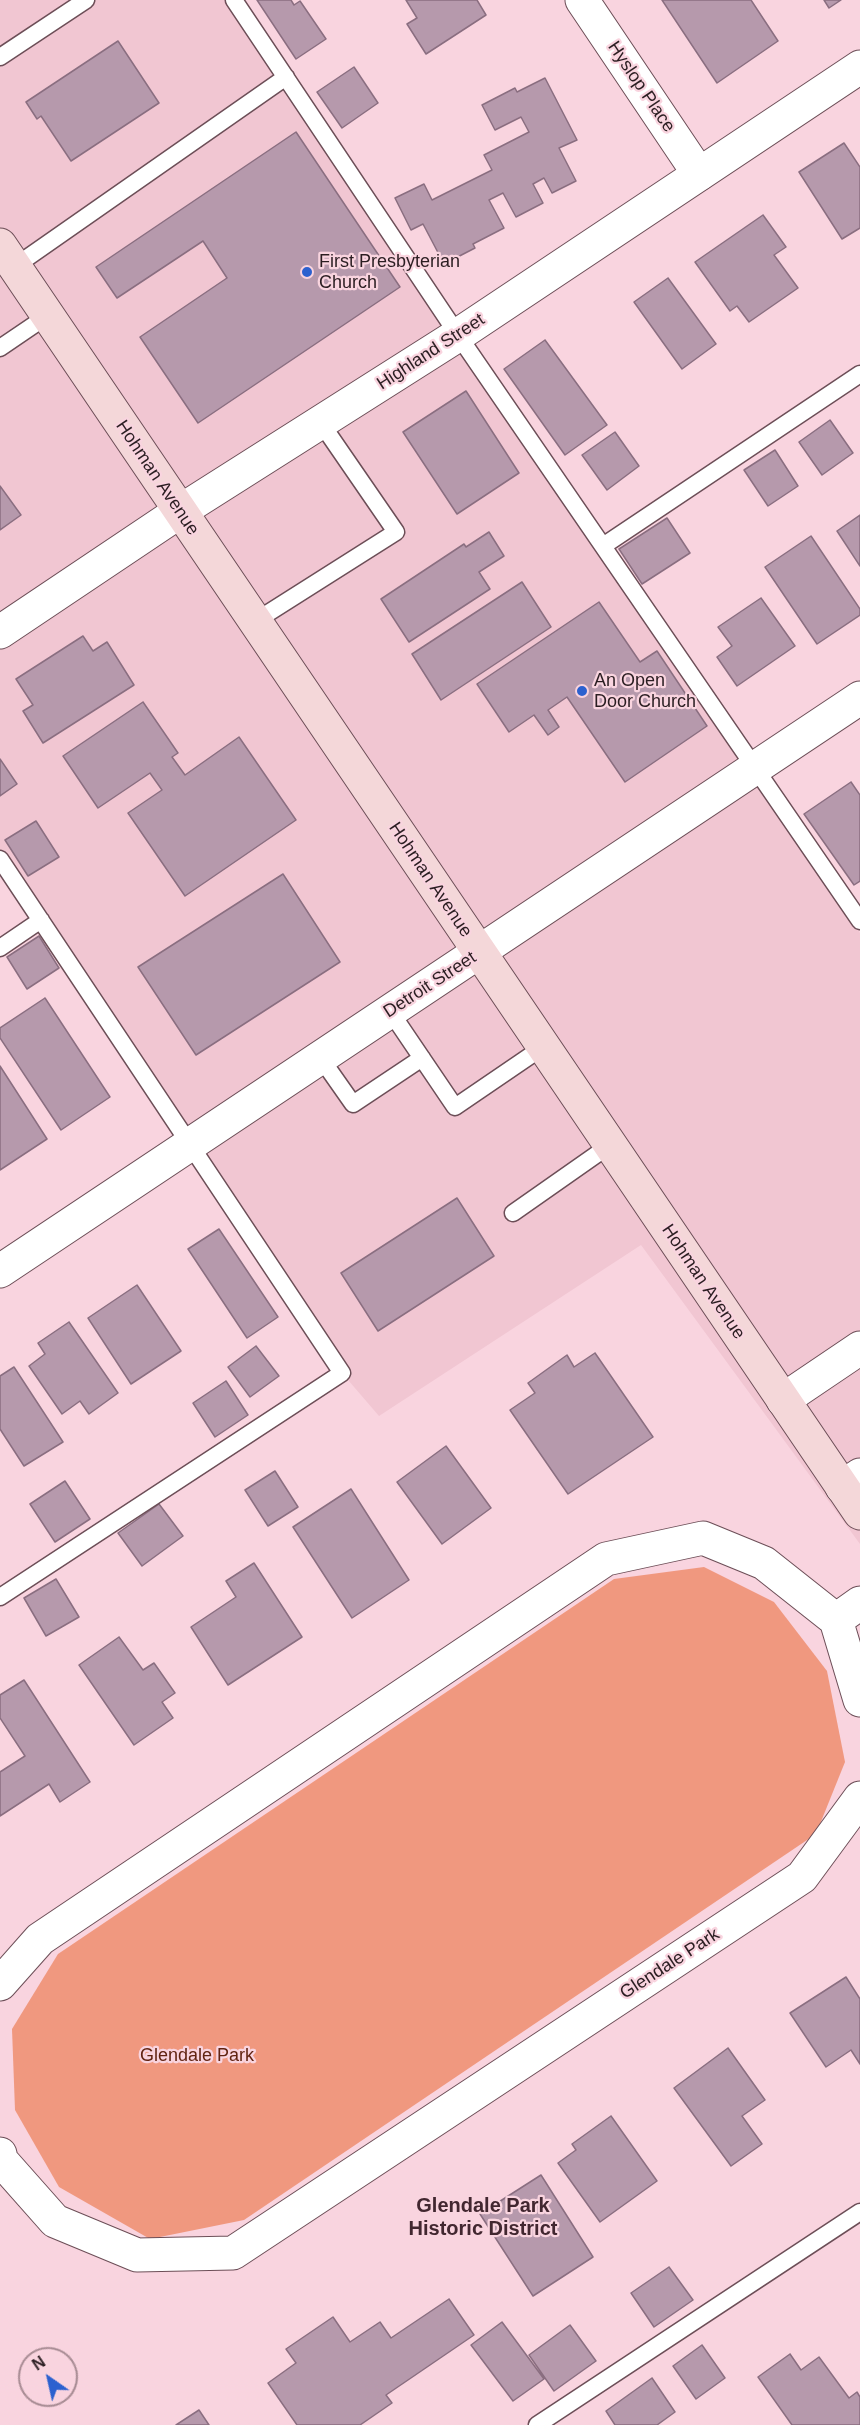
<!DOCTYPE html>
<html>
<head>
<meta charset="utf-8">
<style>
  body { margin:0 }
  #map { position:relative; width:860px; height:2425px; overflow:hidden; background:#f9d4df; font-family:Helvetica,sans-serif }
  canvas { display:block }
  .north { position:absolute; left:18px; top:2347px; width:60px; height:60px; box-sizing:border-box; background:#f9d4df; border:2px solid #a78b93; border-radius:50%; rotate:326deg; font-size:16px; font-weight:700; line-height:24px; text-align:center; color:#2b1e22 }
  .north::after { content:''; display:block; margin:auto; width:21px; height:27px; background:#2c61cf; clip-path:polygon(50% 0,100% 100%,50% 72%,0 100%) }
</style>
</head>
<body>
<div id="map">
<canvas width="860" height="2425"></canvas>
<div class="north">N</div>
</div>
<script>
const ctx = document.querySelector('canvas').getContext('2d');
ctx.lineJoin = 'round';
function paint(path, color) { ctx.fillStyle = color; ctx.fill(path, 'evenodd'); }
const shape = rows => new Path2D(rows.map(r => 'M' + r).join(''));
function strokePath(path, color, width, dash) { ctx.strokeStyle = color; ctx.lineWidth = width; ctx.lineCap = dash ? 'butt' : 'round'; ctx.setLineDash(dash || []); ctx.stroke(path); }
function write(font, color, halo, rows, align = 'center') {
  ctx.font = font + ' Helvetica,sans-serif'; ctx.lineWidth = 4.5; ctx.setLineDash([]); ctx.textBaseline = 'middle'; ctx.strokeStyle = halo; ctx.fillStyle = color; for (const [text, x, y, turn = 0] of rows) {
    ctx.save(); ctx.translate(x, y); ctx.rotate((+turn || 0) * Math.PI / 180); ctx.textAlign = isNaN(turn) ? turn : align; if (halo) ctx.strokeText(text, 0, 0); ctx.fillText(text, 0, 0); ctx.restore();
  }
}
paint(shape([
  [0,0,235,0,860,933,860,1544,641,1245,379,1416,342,1373,0,859]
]), '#f1c6d2');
paint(shape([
  [704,1567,774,1602,827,1671,845,1762,816,1834,244,2220,150,2239,59,2187,15,2110,12,2029,58,1954,614,1579]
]), '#f0987f');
const building = shape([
  [257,0,291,0,294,5,300,1,326,39,296,59,257,0],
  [406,0,477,0,486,15,426,54,407,24,417,18,406,0],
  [662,0,751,0,778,41,717,83,662,0],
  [824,0,841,0,829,8,824,0],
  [118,41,159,103,71,161,41,116,37,119,26,102,118,41],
  [354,67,378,103,342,128,317,92,354,67],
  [545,78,577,140,559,148,576,181,552,193,544,178,533,184,543,203,516,217,503,193,489,200,504,228,473,244,475,248,444,264,423,224,411,230,395,198,424,184,432,200,492,170,484,155,529,132,521,117,495,130,482,105,515,88,517,92,545,78],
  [296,132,400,287,198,423,140,337,227,278,203,241,117,298,96,267,296,132],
  [844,143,860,167,860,228,842,239,799,172,844,143],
  [763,215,786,247,774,255,798,288,749,322,737,306,730,311,695,262,763,215],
  [668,278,716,344,682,369,634,302,668,278],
  [545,340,607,425,565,455,504,369,545,340],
  [466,391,519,473,457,514,403,432,466,391],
  [830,420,853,453,822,475,799,442,830,420],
  [615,432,639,466,607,490,582,455,615,432],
  [775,450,798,486,768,506,744,470,775,450],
  [0,486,21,515,0,530,0,486],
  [860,515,860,566,837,531,860,515],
  [667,518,690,553,642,584,619,549,667,518],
  [489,532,504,556,479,572,490,589,409,642,381,599,464,544,466,547,489,532],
  [811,536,860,609,860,615,817,644,765,567,811,536],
  [522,582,551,627,441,700,412,654,522,582],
  [761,598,795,646,737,686,717,657,732,646,718,627,761,598],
  [599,602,640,662,657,651,707,726,625,782,567,697,548,710,559,727,548,735,534,715,509,732,477,684,599,602],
  [83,636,93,651,107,642,134,685,43,743,23,711,33,705,16,679,83,636],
  [143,702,178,753,172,757,185,775,239,737,296,820,185,896,128,813,162,790,150,773,98,808,63,756,143,702],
  [0,759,17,784,0,796,0,759],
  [851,782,860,795,860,881,854,885,804,814,851,782],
  [36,821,59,857,28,876,5,840,36,821],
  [283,874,340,962,196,1055,138,967,283,874],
  [39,936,59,968,27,989,7,957,39,936],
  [45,998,110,1097,61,1130,0,1038,0,1028,45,998],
  [0,1066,47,1139,0,1170,0,1066],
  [457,1198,494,1256,378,1331,341,1273,457,1198],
  [219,1229,278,1317,247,1338,188,1249,219,1229],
  [137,1285,181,1351,131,1384,88,1318,137,1285],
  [69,1322,118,1393,89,1414,80,1401,62,1414,29,1366,45,1354,38,1343,69,1322],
  [256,1346,279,1376,250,1397,228,1367,256,1346],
  [595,1353,653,1437,568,1494,510,1410,535,1393,528,1383,567,1355,574,1367,595,1353],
  [14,1367,63,1442,24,1466,0,1429,0,1376,14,1367],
  [226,1381,248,1415,215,1437,193,1403,226,1381],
  [446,1446,491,1508,442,1544,397,1482,446,1446],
  [275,1471,298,1507,268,1526,245,1490,275,1471],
  [65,1481,90,1519,55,1542,30,1504,65,1481],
  [351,1489,409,1580,352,1618,293,1527,351,1489],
  [159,1504,183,1536,142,1566,118,1533,159,1504],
  [254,1563,302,1637,228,1685,191,1627,236,1597,226,1581,254,1563],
  [56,1579,79,1617,46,1636,24,1598,56,1579],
  [119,1637,143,1670,154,1663,175,1693,162,1702,173,1718,134,1745,79,1665,119,1637],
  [24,1680,90,1782,60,1802,49,1784,0,1816,0,1772,25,1756,0,1718,0,1695,24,1680],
  [846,1977,860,1999,860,2064,851,2050,826,2067,790,2013,846,1977],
  [728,2048,765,2100,742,2116,762,2144,731,2166,674,2088,728,2048],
  [611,2116,657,2181,600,2222,558,2163,576,2150,572,2144,611,2116],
  [541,2175,593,2257,533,2296,480,2214,541,2175],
  [669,2267,693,2300,654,2327,631,2293,669,2267],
  [449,2299,474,2335,386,2395,392,2403,360,2425,297,2425,268,2383,296,2363,286,2349,333,2317,350,2342,380,2322,391,2338,449,2299],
  [502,2322,544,2379,513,2401,471,2345,502,2322],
  [570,2325,596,2361,554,2391,529,2355,570,2325],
  [702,2345,725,2378,696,2399,673,2366,702,2345],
  [790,2354,801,2370,819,2357,849,2398,857,2392,860,2397,860,2425,792,2425,758,2377,790,2354],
  [652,2378,675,2412,657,2425,615,2425,606,2411,652,2378],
  [199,2410,209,2425,176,2425,199,2410]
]);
paint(building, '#b699ac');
strokePath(building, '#8a6e80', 1.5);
const service = shape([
  [234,0,458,335,860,921],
  [0,57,86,0],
  [14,267,286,77],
  [0,348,47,316],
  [603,546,860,374],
  [254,622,396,532,321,423],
  [0,859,342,1373,0,1597],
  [0,948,41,920],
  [390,1011,455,1107,543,1047],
  [320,1057,353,1104,422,1058],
  [513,1213,610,1145],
  [537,2425,860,2212]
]);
const minor = shape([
  [582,0,699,174],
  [0,1271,860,698],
  [783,1400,860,1348],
  [842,1487,860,1475],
  [836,1620,860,1603],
  [0,1984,40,1939,606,1559,703,1538,764,1563,836,1620,860,1700],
  [0,2154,1,2160,55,2221,137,2255,233,2253,802,1877,860,1798]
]);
const tertiary = shape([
  [0,632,179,512,458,335,860,67]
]);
const secondary = shape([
  [0,245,860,1513]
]);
strokePath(service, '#6c4e57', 19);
strokePath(minor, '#6c4e57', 35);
strokePath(tertiary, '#6c4e57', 35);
strokePath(secondary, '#6c4e57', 35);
strokePath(service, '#fff', 16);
strokePath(minor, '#fff', 33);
strokePath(tertiary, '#fff', 33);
strokePath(secondary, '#f4d7d9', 33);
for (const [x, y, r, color] of [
  [307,272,6,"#2c61cf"],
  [582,691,6,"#2c61cf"]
]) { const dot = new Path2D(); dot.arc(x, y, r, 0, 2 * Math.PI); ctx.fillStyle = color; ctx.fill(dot); strokePath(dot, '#f9d4df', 2); }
write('18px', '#2b1e22', '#f9d4df', [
  ["Hyslop Place",641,87,56],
  ["Highland Street",431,352,-33],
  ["Hohman Avenue",157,478,56],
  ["Hohman Avenue",430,880,56],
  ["Detroit Street",430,985,-33],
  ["Hohman Avenue",703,1282,56],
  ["Glendale Park",670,1964,-33]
]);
write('18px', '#2b1e22', '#f9d4df', [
  ["First Presbyterian",319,262],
  ["Church",319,283],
  ["An Open",594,681],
  ["Door Church",594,702]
], 'left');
write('18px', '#612311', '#f9d4df', [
  ["Glendale Park",197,2056]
]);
write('bold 20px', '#422730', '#f9d4df', [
  ["Glendale Park",483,2206],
  ["Historic District",483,2229]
]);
</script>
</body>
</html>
